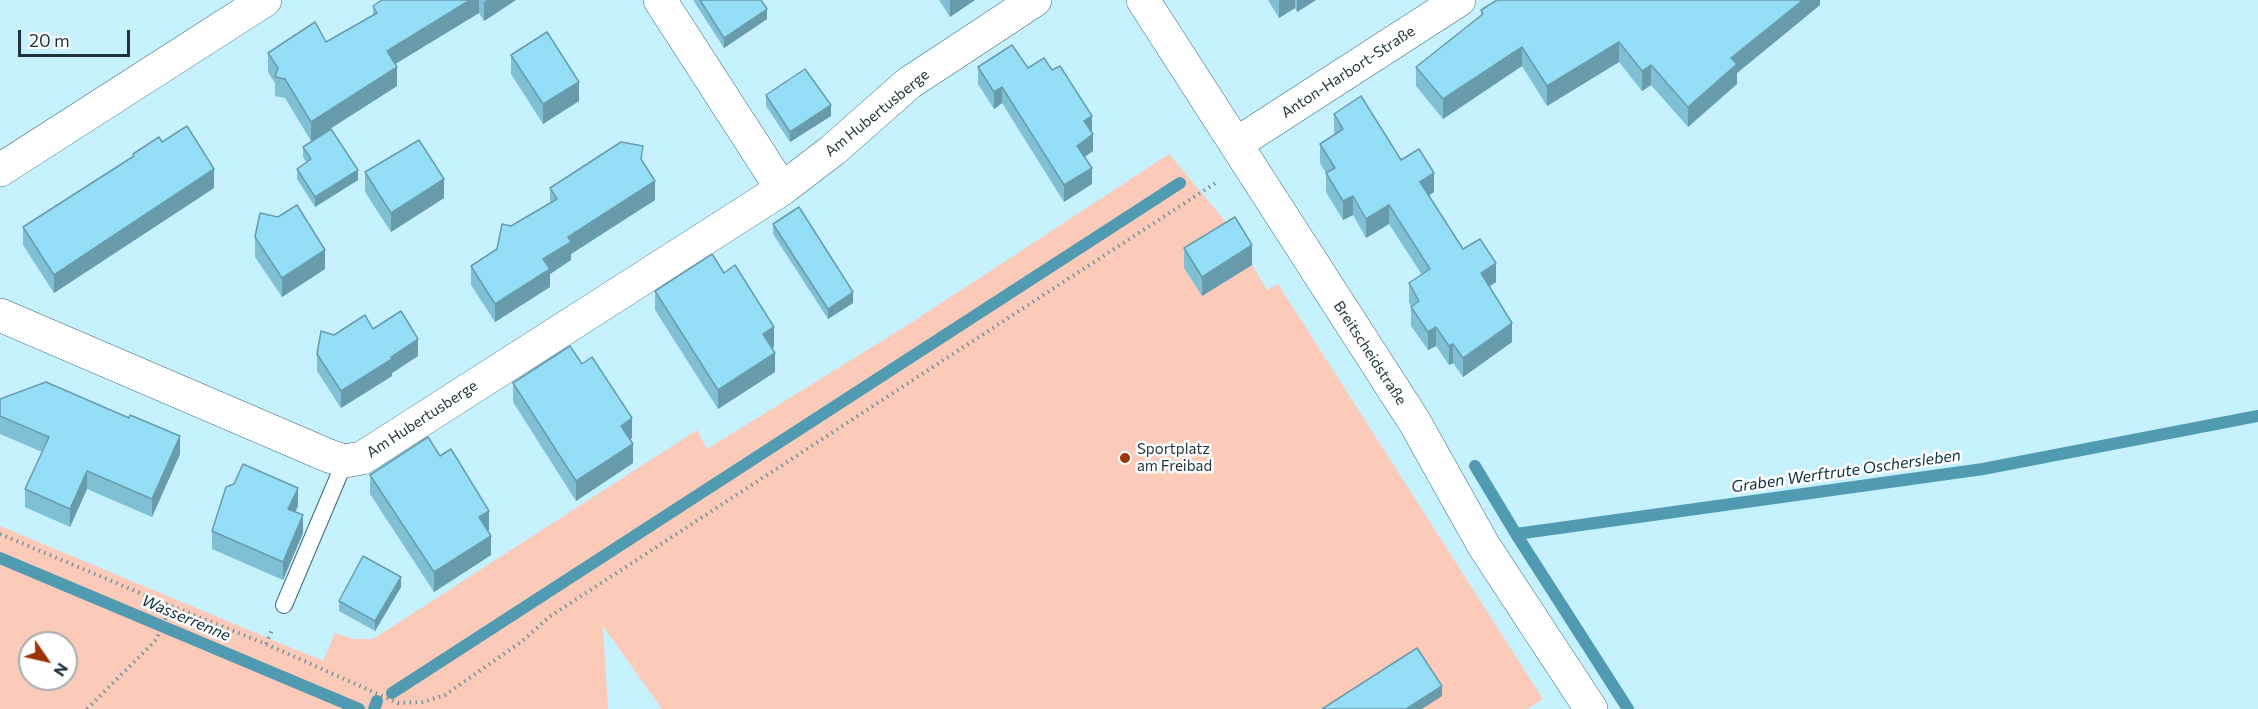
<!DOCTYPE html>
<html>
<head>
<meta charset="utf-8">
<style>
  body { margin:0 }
  #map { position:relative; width:2258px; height:709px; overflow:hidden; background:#c6f1ff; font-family:Commissioner,sans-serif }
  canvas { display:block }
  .north { position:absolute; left:18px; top:631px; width:60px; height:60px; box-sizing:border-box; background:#fff; border:2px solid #a5adb0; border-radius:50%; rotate:124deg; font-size:16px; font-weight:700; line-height:24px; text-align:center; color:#1e333a }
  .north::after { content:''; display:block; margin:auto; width:21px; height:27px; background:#9b3508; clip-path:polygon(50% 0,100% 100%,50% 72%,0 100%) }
  .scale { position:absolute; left:18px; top:30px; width:112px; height:27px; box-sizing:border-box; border:3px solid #1e333a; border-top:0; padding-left:8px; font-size:18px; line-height:21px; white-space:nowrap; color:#1e333a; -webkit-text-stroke:4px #fff; paint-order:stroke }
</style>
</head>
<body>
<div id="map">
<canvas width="2258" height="709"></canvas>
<div class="north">N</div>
<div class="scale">20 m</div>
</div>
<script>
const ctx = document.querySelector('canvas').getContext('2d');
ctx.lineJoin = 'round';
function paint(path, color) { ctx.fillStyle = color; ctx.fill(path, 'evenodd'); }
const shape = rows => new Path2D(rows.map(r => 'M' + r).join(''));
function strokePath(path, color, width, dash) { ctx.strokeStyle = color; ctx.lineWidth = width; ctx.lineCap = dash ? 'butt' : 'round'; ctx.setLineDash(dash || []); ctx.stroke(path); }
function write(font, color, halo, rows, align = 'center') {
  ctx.font = font + ' Commissioner,sans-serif'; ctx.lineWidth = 5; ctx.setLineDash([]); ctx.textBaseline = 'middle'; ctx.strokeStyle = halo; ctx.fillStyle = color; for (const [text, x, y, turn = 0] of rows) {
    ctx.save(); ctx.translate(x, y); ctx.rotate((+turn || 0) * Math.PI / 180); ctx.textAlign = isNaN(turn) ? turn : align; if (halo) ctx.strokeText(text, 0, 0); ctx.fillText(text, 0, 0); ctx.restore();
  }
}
paint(shape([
  [1169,154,1226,222,1267,290,1278,284,1543,699,1527,709,662,709,603,626,608,709,0,709,0,526,323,661,335,633,353,639,373,639,697,430,707,449,906,326],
  [30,643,66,643,66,679,30,679]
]), '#fbcab9');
strokePath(shape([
  [1475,466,1516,534,1983,469,2258,416],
  [1516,534,1628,709],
  [0,558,359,709],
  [392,693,1180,183],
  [374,709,377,701]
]), '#509bb1', 12);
const lane = shape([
  [284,605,345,461]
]);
const street = shape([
  [660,0,782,189],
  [1143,0,1414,421,1484,546,1591,709],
  [1236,144,1459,0],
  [0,170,265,0],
  [0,315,329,456,345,461,362,458,782,189,833,150,909,83,1035,0]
]);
strokePath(lane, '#366a79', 18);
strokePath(street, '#366a79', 34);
strokePath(shape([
  [0,534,171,606,266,644,398,703,423,702,445,695,521,642,549,617,1217,182],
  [266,644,272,630],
  [87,709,156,640,171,606]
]), '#73939d', 4, [1.5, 4.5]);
strokePath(lane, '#fff', 16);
strokePath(street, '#fff', 33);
paint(shape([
  [382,0,516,0,484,21,479,13,395,64,397,86,311,141,285,98,275,96,275,83,268,72,268,53,326,42,373,15,373,6],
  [693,0,761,0,767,19,724,48],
  [939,0,975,0,950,17],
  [1268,0,1316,0,1297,12,1295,8,1279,18],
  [1820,0,1820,5,1737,73,1737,84,1688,127,1651,85,1642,91,1619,62,1547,106,1522,66,1443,119,1416,86,1416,67,1481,16,1481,10],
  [511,55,579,101,543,124,511,74],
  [978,67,1028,68,1092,132,1093,151,1085,157,1092,184,1064,202,1002,103,994,109,978,84],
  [766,95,831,116,790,142,766,106],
  [1334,114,1401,160,1434,192,1429,195,1463,249,1496,282,1489,287,1512,342,1463,377,1453,363,1449,365,1436,346,1428,350,1411,326,1411,307,1409,302,1409,283,1422,275,1389,224,1366,238,1353,215,1343,220,1326,192,1326,173,1320,163,1320,144,1335,134,1334,132],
  [162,142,214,188,54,293,23,245,23,227,133,156,133,154],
  [303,147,358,180,315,207,297,179,297,169,306,162,303,157],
  [643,162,655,200,571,254,571,260,550,274,550,287,495,322,471,285,471,266,497,249,511,226,550,203,550,188],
  [365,172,444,198,391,232,365,192],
  [773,224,853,303,828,319,773,234],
  [255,237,325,269,282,297,255,257],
  [1184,248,1252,265,1202,296,1184,268],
  [724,273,774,347,772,348,775,372,718,409,655,310,655,291],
  [373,329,418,356,392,373,392,376,341,408,317,371,317,354,334,335],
  [582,364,632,438,630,439,633,463,576,501,513,402,513,383],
  [0,399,180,454,152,517,87,489,70,527,25,507,25,489,42,452,0,434],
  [440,456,489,530,488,531,491,555,434,592,370,494,370,475],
  [298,506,295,512,303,533,283,580,212,549,212,531],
  [401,587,375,631,339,611,339,601]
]), '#7fc0d4');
paint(shape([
  [470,0,479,0,479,13,387,69,387,51],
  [487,0,516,0,484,21,484,2],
  [950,0,975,0,950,17],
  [1279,0,1295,0,1295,8,1279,18],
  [1297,0,1316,0,1297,12],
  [1803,0,1820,0,1820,5,1737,73,1737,84,1688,127,1688,107,1731,58],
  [767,9,767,19,724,48,724,38],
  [1619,42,1619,62,1547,106,1547,86],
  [1522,47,1522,66,1443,119,1443,99],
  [1651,65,1651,85,1642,91,1642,71],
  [397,67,397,86,311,141,311,122],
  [579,82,579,101,543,124,543,104],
  [1002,87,1002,103,994,109,994,92],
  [831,105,831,116,790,142,790,132],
  [1092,116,1092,132,1084,138,1084,121],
  [1093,134,1093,151,1077,162,1077,146],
  [1092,168,1092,184,1064,202,1064,185],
  [214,169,214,188,54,293,54,275],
  [358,170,358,180,315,207,315,197],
  [1434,173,1434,192,1420,201,1420,182],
  [444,179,444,198,391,232,391,213],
  [655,181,655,200,571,254,571,260,550,274,550,287,495,322,495,304,568,237],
  [1353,196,1353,215,1343,220,1343,201],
  [1389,205,1389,224,1366,238,1366,219],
  [1252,245,1252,265,1202,296,1202,277],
  [325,250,325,269,282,297,282,278],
  [1496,263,1496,282,1481,292,1481,273],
  [853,292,853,303,828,319,828,309],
  [1512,323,1512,342,1463,377,1463,358],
  [774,327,774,347,763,353,763,334],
  [1436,327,1436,346,1428,350,1428,332],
  [418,339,418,356,392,373,392,376,341,408,341,391],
  [1453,344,1453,363,1449,365,1449,346],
  [775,353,775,372,718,409,718,390],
  [632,418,632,438,621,445,621,426],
  [180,436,180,454,152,517,152,499],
  [633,444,633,463,576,501,576,481],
  [87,471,87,489,70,527,70,509],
  [298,488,298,506,288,527,288,509],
  [489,511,489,530,479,537,479,517],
  [303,515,303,533,283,580,283,562],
  [491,536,491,555,434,592,434,572],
  [401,577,401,587,375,631,375,621],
  [1442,686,1442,696,1422,709,1406,709]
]), '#689cad');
const building = shape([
  [382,0,470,0,387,51,397,67,311,122,285,79,275,77,278,68,268,53,315,22,326,42,377,13,373,6,382,0],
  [700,0,761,0,767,9,724,38,700,0],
  [1497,0,1803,0,1731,58,1737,64,1688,107,1651,65,1642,71,1619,42,1547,86,1522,47,1443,99,1416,67,1483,14,1481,10,1497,0],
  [547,32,579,82,543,104,511,55,547,32],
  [1012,45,1028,68,1044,58,1052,70,1060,66,1092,116,1084,121,1093,134,1077,146,1092,168,1064,185,1002,87,994,92,978,67,1012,45],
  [805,69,831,105,790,132,766,95,805,69],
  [1361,96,1401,160,1419,149,1434,173,1420,182,1463,249,1480,239,1496,263,1481,273,1512,323,1463,358,1453,344,1449,346,1436,327,1428,332,1411,307,1419,301,1409,283,1430,269,1389,205,1366,219,1353,196,1343,201,1326,173,1335,168,1320,144,1343,129,1334,114,1361,96],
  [187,126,214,169,54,275,23,227,134,156,133,154,159,137,162,142,187,126],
  [331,129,358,170,315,197,297,169,311,159,303,147,331,129],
  [419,140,444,179,391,213,365,172,419,140],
  [621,142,643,146,641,159,655,181,568,237,571,242,543,259,550,269,495,304,471,266,497,249,502,224,511,226,557,199,550,188,621,142],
  [297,205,325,250,282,278,255,237,260,213,278,217,297,205],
  [799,207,853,292,828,309,773,224,799,207],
  [1235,217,1252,245,1202,277,1184,248,1235,217],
  [712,254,724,273,735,265,774,327,763,334,775,353,718,390,655,291,712,254],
  [401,311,418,339,391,357,392,359,341,391,317,354,321,331,334,335,365,315,373,329,401,311],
  [570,346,582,364,592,357,632,418,621,426,633,444,576,481,513,383,570,346],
  [46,382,129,418,130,415,180,436,152,499,87,471,70,509,25,489,49,437,0,416,0,399,46,382],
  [428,437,440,456,451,449,489,511,479,517,491,536,434,572,370,475,428,437],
  [243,464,298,488,288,509,303,515,283,562,212,531,226,487,234,484,243,464],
  [363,556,401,577,375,621,339,601,363,556],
  [1417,648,1442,686,1406,709,1322,709,1417,648]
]);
paint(building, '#94dff7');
strokePath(building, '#689cad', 1.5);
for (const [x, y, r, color] of [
  [1125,458,6,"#9b3508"]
]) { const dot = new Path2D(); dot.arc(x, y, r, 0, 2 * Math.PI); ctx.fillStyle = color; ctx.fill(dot); strokePath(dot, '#fff', 2); }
write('15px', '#1e333a', '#fff', [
  ["Anton-Harbort-Straße",1348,72,-33],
  ["Am Hubertusberge",877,113,-39],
  ["Breitscheidstraße",1370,353,57],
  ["Am Hubertusberge",422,419,-33]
]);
write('15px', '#1e333a', '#fff', [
  ["Sportplatz",1137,449],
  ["am Freibad",1137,466]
], 'left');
write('italic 16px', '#0d313c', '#fff', [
  ["Graben Werftrute Oschersleben",1846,471,-8],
  ["Wasserrenne",186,618,23]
]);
</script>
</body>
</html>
